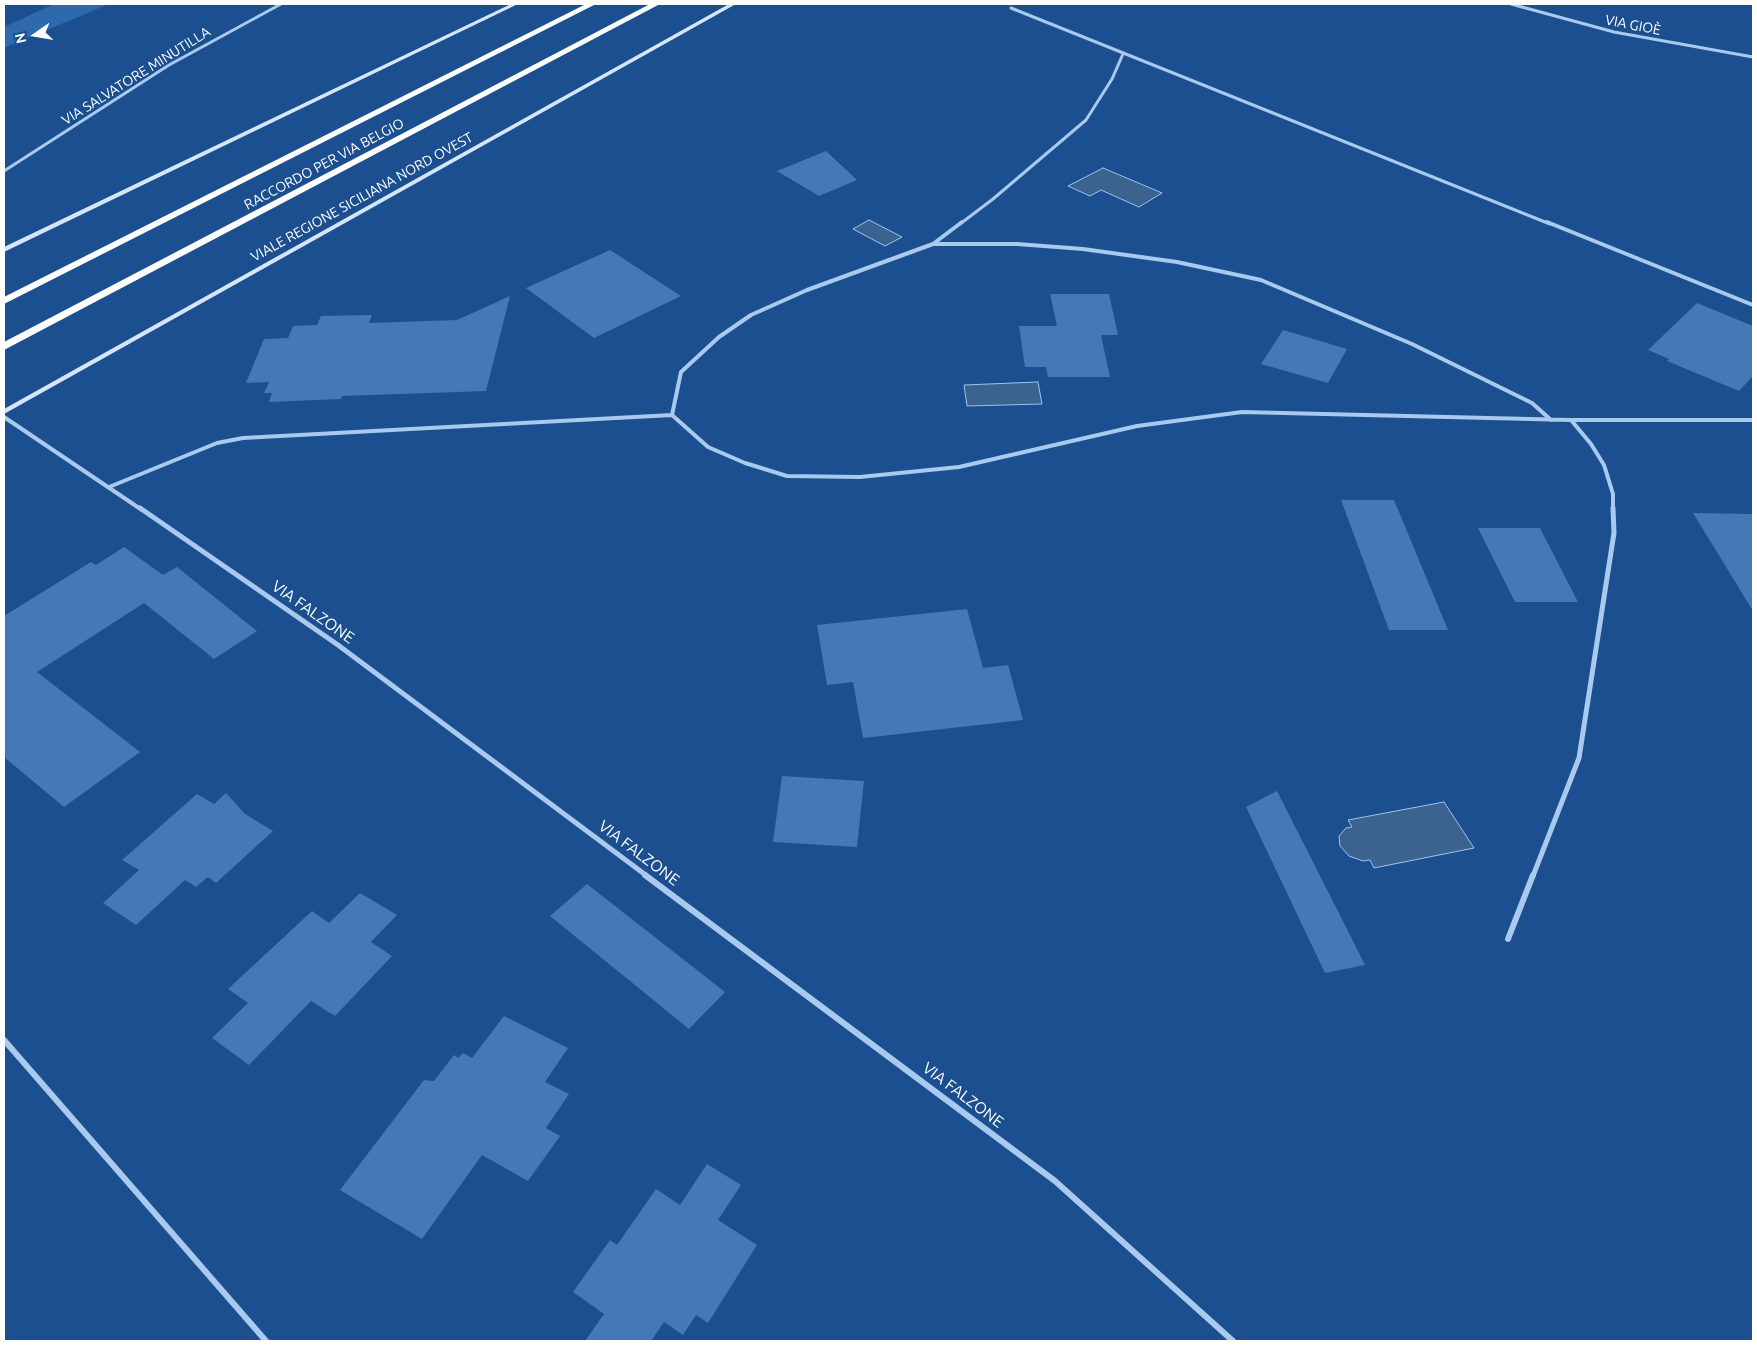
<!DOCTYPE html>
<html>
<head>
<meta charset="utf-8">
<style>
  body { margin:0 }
  #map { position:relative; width:1757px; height:1345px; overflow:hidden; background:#1b4f8f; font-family:Ubuntu,sans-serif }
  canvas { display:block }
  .frame { position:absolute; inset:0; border:5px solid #fff; pointer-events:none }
  .north { position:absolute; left:10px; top:10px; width:50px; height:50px; -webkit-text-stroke:4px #1b4f8f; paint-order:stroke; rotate:257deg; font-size:14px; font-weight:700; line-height:20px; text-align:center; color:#fff }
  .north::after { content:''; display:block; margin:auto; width:18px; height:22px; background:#fff; clip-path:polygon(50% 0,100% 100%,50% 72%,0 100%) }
</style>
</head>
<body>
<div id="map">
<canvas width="1757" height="1345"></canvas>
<div class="frame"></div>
<div class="north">N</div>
</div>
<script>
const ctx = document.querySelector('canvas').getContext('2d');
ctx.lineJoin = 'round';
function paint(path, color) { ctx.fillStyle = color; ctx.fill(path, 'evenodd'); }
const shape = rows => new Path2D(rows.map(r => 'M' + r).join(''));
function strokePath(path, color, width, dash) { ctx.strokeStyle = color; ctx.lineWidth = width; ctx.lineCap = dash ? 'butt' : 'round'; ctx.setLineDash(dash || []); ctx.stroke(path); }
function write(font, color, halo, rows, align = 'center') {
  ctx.font = font + ' Ubuntu,sans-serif'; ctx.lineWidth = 4; ctx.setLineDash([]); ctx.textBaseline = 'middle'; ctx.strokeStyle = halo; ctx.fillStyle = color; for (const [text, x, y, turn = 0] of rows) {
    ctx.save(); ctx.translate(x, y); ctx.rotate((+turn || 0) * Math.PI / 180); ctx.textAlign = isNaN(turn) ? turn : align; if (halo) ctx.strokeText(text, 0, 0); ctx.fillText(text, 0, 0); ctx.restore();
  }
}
paint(shape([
  [54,4,109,4,4,48,4,27]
]), '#2e69ad');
const water = shape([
  [1103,168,1162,193,1139,207,1101,190,1090,196,1068,186,1103,168],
  [869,220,902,237,885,246,853,229,869,220],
  [1038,382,1042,404,967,406,964,385,1038,382],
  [1444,802,1474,848,1374,868,1370,860,1363,861,1349,856,1340,846,1339,836,1346,828,1352,827,1348,820,1444,802]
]);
paint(water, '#3c6290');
strokePath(water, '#9cc4f0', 1);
paint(shape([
  [826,151,857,180,819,196,777,171],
  [610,250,681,296,594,338,526,288],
  [1050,294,1109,294,1118,335,1101,335,1110,377,1048,377,1046,367,1025,367,1019,326,1057,326],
  [510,296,486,391,342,396,341,399,269,402,272,393,264,393,269,382,246,383,264,339,288,338,293,326,317,325,321,316,372,315,369,323,457,320],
  [1697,303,1753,326,1753,376,1739,391,1667,361,1669,359,1648,350],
  [1283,330,1347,349,1328,383,1261,364],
  [1341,500,1394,500,1448,630,1389,630],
  [1693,513,1753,514,1753,611],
  [1478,528,1540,528,1578,602,1515,602],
  [124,547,163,575,177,567,257,631,214,659,144,603,37,672,140,752,64,807,4,757,4,616,91,562,96,565],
  [967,609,983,668,1008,665,1023,720,863,738,853,682,827,685,817,625],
  [782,776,864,781,857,847,773,842],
  [1277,791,1349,933,1365,965,1325,973,1246,807],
  [226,793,245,814,273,831,216,883,208,877,196,887,185,880,136,925,103,903,139,870,122,860,197,794,214,804],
  [587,884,725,992,689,1029,550,916],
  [360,893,397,915,371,942,392,956,335,1016,311,1001,249,1065,212,1038,248,1003,228,989,312,911,329,923],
  [504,1016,568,1048,545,1082,569,1094,546,1128,560,1136,528,1181,482,1155,422,1239,340,1190,424,1080,434,1081,454,1055,458,1058,463,1053,472,1058],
  [707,1164,741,1185,718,1220,757,1245,708,1323,696,1315,683,1335,664,1322,651,1341,585,1341,604,1314,573,1292,610,1240,617,1245,656,1189,680,1205]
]), '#4478b7');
strokePath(shape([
  [1511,4,1614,32,1753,57],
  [1011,8,1550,224],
  [4,171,169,65,281,4],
  [960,224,993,199,1086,120,1112,79,1123,54]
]), '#a9c9ee', 3);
strokePath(shape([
  [1547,222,1753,305],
  [933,244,1017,244,1083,249,1177,262,1261,280,1412,344,1532,403,1551,420],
  [672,415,681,372,719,337,751,315,807,290,933,244,962,222],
  [4,417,142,510],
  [1571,420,1591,444,1604,465,1613,494,1613,510],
  [109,487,217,443,243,438,672,415,708,447,745,463,787,476,860,477,959,467,1137,426,1242,412,1571,420,1753,420]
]), '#a9c9ee', 4);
strokePath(shape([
  [140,508,338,645,647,876],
  [1533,876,1579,758,1614,533,1613,508]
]), '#a9c9ee', 5);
strokePath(shape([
  [645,875,1055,1181,1233,1341],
  [1508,939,1533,875],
  [4,1040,266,1341]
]), '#a9c9ee', 6);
paint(shape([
  [511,4,518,4,4,252,4,247,511,4],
  [729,4,736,4,4,414,4,409,729,4]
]), '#d6e6fa');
paint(shape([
  [586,4,596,4,4,304,4,297,586,4],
  [650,4,660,4,4,350,4,342,650,4]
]), '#fff');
write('14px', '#fff', '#1b4f8f', [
  ["VIA GIOÈ",1633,25,11],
  ["VIA SALVATORE MINUTILLA",136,76,-32],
  ["RACCORDO PER VIA BELGIO",324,164,-28],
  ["VIALE REGIONE SICILIANA NORD OVEST",362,197,-29]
]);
write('16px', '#fff', '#1b4f8f', [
  ["VIA FALZONE",313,612,35],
  ["VIA FALZONE",639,853,37],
  ["VIA FALZONE",963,1095,37]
]);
</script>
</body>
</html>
